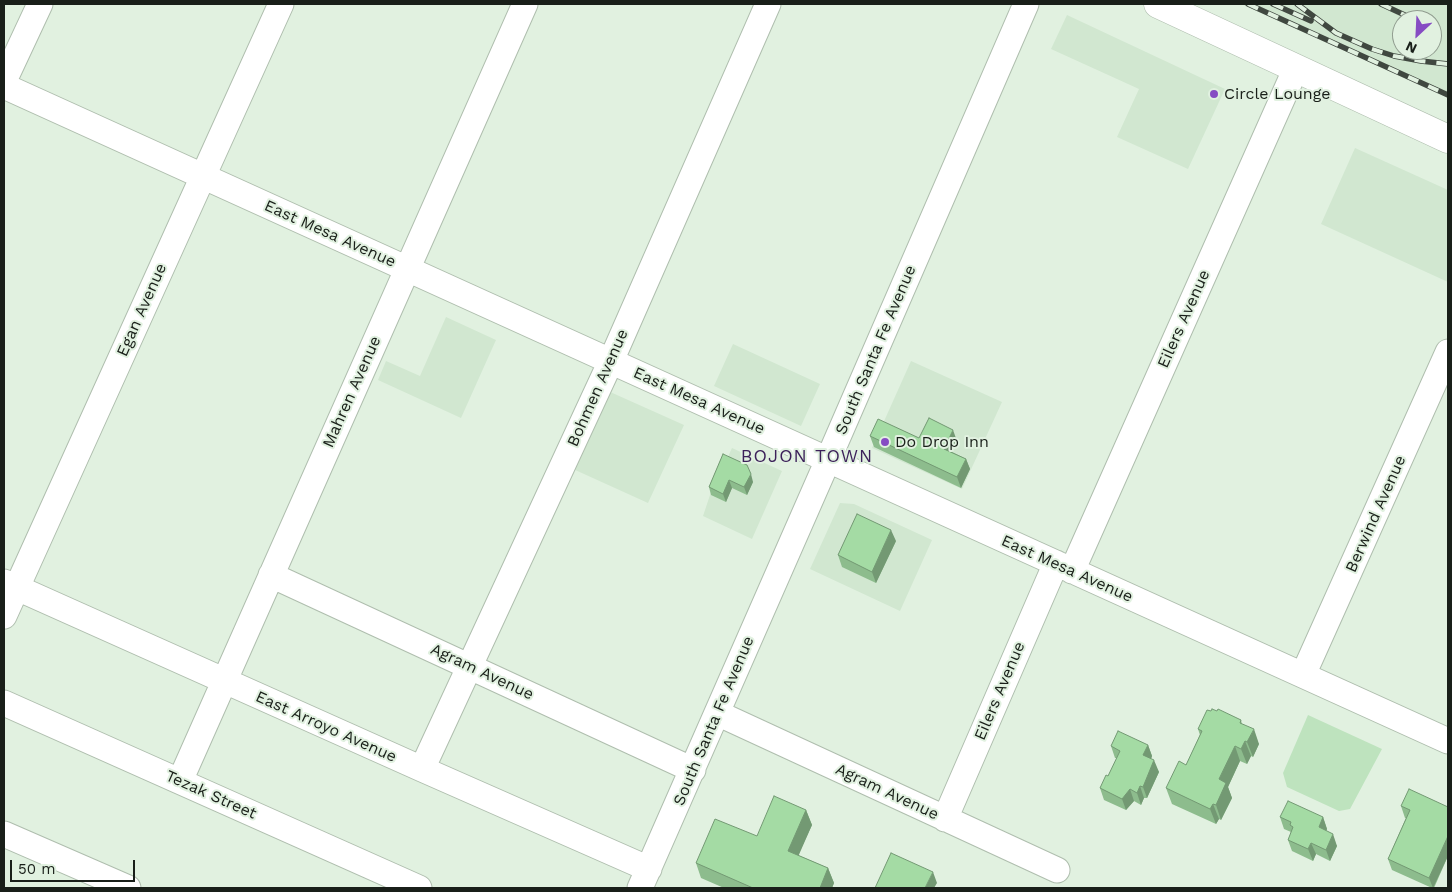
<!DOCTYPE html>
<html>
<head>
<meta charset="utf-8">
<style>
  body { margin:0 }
  #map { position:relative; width:1452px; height:892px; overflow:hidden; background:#e1f1e0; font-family:"Work Sans",sans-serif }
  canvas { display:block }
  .frame { position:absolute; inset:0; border:5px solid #191f19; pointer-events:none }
  .north { position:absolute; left:1392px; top:10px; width:50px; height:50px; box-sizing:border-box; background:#e1f1e0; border:1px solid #919d90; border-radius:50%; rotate:205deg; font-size:14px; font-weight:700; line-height:20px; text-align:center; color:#191f19 }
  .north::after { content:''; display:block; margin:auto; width:18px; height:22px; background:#864cc3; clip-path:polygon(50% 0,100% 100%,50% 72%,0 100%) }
  .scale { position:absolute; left:10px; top:860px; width:125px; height:22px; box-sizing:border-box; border:2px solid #191f19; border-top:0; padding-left:6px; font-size:15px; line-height:18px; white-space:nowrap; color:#191f19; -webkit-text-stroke:4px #e1f1e0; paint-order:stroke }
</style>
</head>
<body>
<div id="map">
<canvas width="1452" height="892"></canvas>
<div class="frame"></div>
<div class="north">N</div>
<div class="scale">50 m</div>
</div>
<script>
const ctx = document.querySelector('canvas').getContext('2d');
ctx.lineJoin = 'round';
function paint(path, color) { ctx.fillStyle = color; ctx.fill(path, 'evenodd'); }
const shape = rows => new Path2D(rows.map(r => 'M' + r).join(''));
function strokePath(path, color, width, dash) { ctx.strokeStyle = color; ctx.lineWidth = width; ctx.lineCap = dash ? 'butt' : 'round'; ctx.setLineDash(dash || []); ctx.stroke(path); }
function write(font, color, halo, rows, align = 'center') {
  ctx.font = font + ' "Work Sans",sans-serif'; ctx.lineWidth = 4; ctx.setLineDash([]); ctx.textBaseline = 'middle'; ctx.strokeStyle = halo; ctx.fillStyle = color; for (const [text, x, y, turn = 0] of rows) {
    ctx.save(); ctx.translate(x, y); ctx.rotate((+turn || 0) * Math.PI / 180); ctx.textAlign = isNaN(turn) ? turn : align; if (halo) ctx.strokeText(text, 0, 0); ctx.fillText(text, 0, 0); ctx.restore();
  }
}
paint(shape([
  [1241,4,1448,4,1448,98,1448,97],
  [1402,20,1432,20,1432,50,1402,50],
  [1067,15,1225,89,1188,169,1117,137,1139,89,1051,49],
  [1355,148,1448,190,1448,282,1321,224],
  [446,317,496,340,461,418,378,380,386,361,420,376],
  [733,344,820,384,801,426,714,386],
  [911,361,1002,402,962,489,872,448],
  [608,391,684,425,648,503,573,469],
  [732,448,782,471,752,539,703,516,710,495],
  [840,503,854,504,932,540,900,611,810,569]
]), '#d1e7d0');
paint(shape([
  [1308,715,1382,749,1350,809,1339,811,1287,787,1283,773]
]), '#bee3be');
const minor = shape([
  [4,81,40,4],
  [4,86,1448,741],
  [1072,571,1296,68],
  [271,575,693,770],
  [4,582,422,769,649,869],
  [4,616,281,4],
  [1303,675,1448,352],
  [4,703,419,888],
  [717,713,1057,870],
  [422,769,611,361,768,4],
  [180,781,525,4],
  [945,819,1056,563],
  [4,834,128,888],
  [640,888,828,460,1026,4]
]);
const major = shape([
  [1158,4,1448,139]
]);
strokePath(minor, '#afbeae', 27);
strokePath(major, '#afbeae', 29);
strokePath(minor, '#fff', 25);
strokePath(major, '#fff', 28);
const rail = shape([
  [1248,4,1448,95],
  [1273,4,1311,21],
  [1297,4,1336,33,1372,49,1394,56,1421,61,1448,64],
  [1381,4,1409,17]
]);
strokePath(rail, '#404840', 5.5);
strokePath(rail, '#e1f1e0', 4, [11]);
paint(shape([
  [870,436,957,441,952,452,966,459,970,469,961,488,874,447],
  [723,454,753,482,747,495,732,488,726,502,711,495,709,487],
  [896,541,876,583,842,567,838,555],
  [1211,711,1241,720,1242,724,1259,744,1253,757,1251,756,1247,764,1240,761,1228,787,1232,798,1221,820,1219,819,1216,824,1172,804,1166,788,1186,765,1200,735,1198,729],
  [1148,745,1152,756,1151,759,1159,772,1147,798,1144,798,1141,805,1134,801,1126,810,1104,800,1100,788,1108,776,1117,758,1115,758,1111,746],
  [1401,806,1448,807,1448,856,1434,888,1432,888,1392,870,1388,859,1406,818,1405,818],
  [806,810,812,825,798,855,828,868,834,883,832,888,724,888,701,878,696,863,757,836],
  [1280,817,1323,817,1327,829,1326,831,1337,846,1330,861,1316,854,1313,861,1292,851,1288,840,1291,832,1284,829]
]), '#8dbc8d');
paint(shape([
  [953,430,957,441,948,460,944,449],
  [966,459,970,469,961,488,957,477],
  [751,474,753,482,747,495,744,487],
  [729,480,732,488,726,502,723,494],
  [891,530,896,541,876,583,872,572],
  [1254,729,1259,744,1253,757,1247,742],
  [1245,741,1251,756,1247,764,1241,749],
  [1148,745,1152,756,1148,767,1143,755],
  [1235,746,1240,761,1228,787,1232,798,1221,820,1216,805,1219,779],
  [1154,760,1159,772,1147,798,1143,787],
  [1140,786,1144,798,1141,805,1137,793],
  [1130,789,1134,801,1126,810,1122,799],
  [1213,804,1219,819,1216,824,1210,809],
  [806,810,812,825,794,866,788,851],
  [1323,817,1327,829,1323,839,1319,827],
  [1333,834,1337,846,1330,861,1326,850],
  [1448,836,1448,856,1433,888,1429,878],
  [1311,843,1316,854,1313,861,1308,849],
  [828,868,834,883,832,888,820,888],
  [933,872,937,883,934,888,925,888]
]), '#739973');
const building = shape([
  [929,418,953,430,944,449,966,459,957,477,870,436,878,419,919,438,929,418],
  [723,454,747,465,751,474,744,487,729,480,723,494,709,487,723,454],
  [857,514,891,530,872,572,838,555,857,514],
  [1212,709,1217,711,1218,709,1241,720,1240,723,1254,729,1247,742,1245,741,1241,749,1235,746,1219,779,1226,783,1216,805,1213,804,1210,809,1166,788,1179,761,1186,765,1202,731,1198,729,1207,710,1211,711,1212,709],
  [1118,731,1148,745,1143,755,1154,760,1143,787,1140,786,1137,793,1130,789,1122,799,1100,788,1106,775,1108,776,1120,751,1111,746,1118,731],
  [1409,789,1448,807,1448,836,1429,878,1388,859,1410,810,1401,806,1409,789],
  [774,796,806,810,788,851,828,868,820,888,753,888,696,863,715,819,757,836,774,796],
  [1288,801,1323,817,1319,827,1333,834,1326,850,1311,843,1308,849,1288,840,1293,827,1290,825,1291,822,1280,817,1288,801],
  [891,853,933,872,925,888,875,888,891,853]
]);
paint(building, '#a4dba4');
strokePath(building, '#739973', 1);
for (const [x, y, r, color] of [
  [1214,94,5,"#864cc3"],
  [885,442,5,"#864cc3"]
]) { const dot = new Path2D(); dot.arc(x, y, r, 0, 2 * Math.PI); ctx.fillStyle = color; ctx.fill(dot); strokePath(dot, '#e1f1e0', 2); }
write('16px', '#191f19', '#e1f1e0', [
  ["Circle Lounge",1224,94],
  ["Do Drop Inn",895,442]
], 'left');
write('16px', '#191f19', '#e1f1e0', [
  ["East Mesa Avenue",330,234,24],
  ["Egan Avenue",142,310,-66],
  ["Eilers Avenue",1184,319,-66],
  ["South Santa Fe Avenue",876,350,-67],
  ["Bohmen Avenue",598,388,-66],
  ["Mahren Avenue",352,392,-66],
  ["East Mesa Avenue",699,401,24],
  ["Berwind Avenue",1376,514,-66],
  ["East Mesa Avenue",1067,569,24],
  ["Agram Avenue",482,672,25],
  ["Eilers Avenue",1000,691,-67],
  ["South Santa Fe Avenue",714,721,-67],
  ["East Arroyo Avenue",326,727,24],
  ["Agram Avenue",887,792,25],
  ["Tezak Street",211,795,24]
]);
ctx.letterSpacing = '1px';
write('18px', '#3c215a', '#e1f1e0', [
  ["BOJON TOWN",807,457]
]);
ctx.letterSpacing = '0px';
</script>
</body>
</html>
